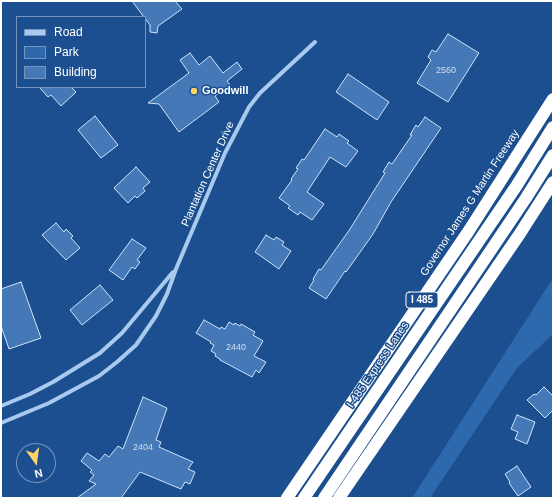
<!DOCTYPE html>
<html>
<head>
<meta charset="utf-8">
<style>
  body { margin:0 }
  #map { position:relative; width:554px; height:499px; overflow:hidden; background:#1b4f8f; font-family:Arial,sans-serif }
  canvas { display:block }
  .frame { position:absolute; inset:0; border:2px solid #fff; pointer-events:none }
  .legend { position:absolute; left:16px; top:16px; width:130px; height:72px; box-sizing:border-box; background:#1b4f8f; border:1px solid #7695bc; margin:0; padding:5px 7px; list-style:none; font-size:12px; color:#fff }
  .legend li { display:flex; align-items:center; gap:8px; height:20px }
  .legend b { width:20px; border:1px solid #7695bc }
  .north { position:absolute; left:16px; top:443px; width:40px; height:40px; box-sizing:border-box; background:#1b4f8f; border:1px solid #7695bc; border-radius:50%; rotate:166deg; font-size:11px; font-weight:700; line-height:16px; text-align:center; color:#fff }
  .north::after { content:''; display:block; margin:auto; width:14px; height:18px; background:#ffd166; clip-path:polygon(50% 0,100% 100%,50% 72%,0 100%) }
</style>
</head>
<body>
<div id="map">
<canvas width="554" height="499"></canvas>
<div class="frame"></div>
<ul class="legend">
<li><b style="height:5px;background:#a9c9ee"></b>Road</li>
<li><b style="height:11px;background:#2e69ad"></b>Park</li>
<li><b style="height:11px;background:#4478b7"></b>Building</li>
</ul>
<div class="north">N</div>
</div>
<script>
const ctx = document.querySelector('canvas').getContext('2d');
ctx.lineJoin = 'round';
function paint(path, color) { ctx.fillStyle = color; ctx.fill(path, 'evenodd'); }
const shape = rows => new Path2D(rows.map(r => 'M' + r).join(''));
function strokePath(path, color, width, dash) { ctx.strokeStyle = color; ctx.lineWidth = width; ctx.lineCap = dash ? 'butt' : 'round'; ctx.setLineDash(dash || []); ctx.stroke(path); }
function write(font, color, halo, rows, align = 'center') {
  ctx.font = font + ' Arial,sans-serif'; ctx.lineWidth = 3; ctx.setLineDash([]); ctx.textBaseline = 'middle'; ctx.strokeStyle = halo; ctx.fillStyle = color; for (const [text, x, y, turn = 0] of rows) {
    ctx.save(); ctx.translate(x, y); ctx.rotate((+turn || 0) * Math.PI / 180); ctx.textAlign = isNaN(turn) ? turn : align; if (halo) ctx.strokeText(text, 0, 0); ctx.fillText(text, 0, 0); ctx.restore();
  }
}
paint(shape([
  [553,278,553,334,517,368,430,498,412,498]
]), '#2e69ad');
const building = shape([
  [132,1,175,1,182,9,158,26,157,33,150,32,150,25,132,1],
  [448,34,479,53,448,102,417,83,431,60,428,57,432,50,436,52,448,34],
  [190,53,199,65,210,56,223,73,237,62,242,69,227,81,230,85,215,96,219,102,179,132,159,104,148,103,189,73,180,60,190,53],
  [348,74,389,102,377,120,336,92,348,74],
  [39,87,71,87,76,92,61,106,51,95,48,97,39,87],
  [95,116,118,145,101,158,78,130,95,116],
  [425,117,441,128,391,202,373,234,346,272,345,271,326,299,309,288,314,280,313,279,319,269,321,270,350,229,385,173,383,172,389,162,392,164,412,135,410,135,416,125,418,127,425,117],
  [325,129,337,137,339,134,349,141,347,143,358,151,346,167,330,157,307,192,324,204,312,220,300,212,298,215,288,208,290,206,279,198,292,180,291,179,298,169,296,168,302,159,304,160,325,129],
  [136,167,150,182,143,188,145,191,137,198,135,196,128,203,114,188,136,167],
  [56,223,64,232,66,229,73,236,71,238,80,248,66,260,42,235,56,223],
  [266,235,274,240,276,237,284,242,282,245,291,251,279,269,255,252,266,235],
  [132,239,146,248,137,260,140,262,135,269,132,267,123,280,109,270,132,239],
  [21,282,41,338,9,349,1,326,1,289,21,282],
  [100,285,113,300,82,325,70,310,100,285],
  [204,320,220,329,221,327,225,329,229,322,234,325,235,323,240,326,241,324,255,332,253,335,263,341,254,356,266,362,259,373,256,370,252,377,220,360,220,359,215,356,216,354,211,351,214,345,210,343,211,342,196,333,204,320],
  [544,387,553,396,553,410,545,418,527,400,534,394,536,395,544,387],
  [143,397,167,408,156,440,161,442,159,447,193,462,188,469,195,472,190,484,185,482,181,489,140,472,121,498,77,498,96,484,89,481,94,475,90,472,92,470,81,461,87,453,99,461,105,454,109,457,118,446,123,449,143,397],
  [517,415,535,422,527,444,515,439,518,432,511,429,517,415],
  [517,466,531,487,518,496,509,483,510,482,505,474,517,466]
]);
paint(building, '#4478b7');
strokePath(building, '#cfe3fa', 1);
strokePath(shape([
  [1,406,30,394,53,382,100,353,122,333,173,272],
  [1,423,49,403,99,376,117,362,136,345,156,316,167,294,176,269,225,153,249,107,260,93,315,42]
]), '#a9c9ee', 4);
strokePath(shape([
  [287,498,468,232,553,99],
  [304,498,517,185,553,127],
  [324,498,526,198,553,155],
  [339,498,519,235,553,182]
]), '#fff', 12);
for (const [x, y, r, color] of [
  [194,91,4,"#ffd166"]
]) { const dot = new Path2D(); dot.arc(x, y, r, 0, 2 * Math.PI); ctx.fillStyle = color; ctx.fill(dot); strokePath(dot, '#1b4f8f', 1.5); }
write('9px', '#d0dded', null, [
  ["2560",446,71],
  ["2440",236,348],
  ["2404",143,448]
]);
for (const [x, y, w] of [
  [422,300,32]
]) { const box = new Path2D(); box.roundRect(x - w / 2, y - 8, w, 16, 3); ctx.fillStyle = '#1b4f8f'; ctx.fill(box); strokePath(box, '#fff', 1); }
write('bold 10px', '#fff', null, [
  ["I 485",422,300]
]);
write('bold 11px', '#fff', '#1b4f8f', [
  ["Goodwill",202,91]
], 'left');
write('11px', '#fff', '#1b4f8f', [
  ["Plantation Center Drive",208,174,-66],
  ["Governor James G Martin Freeway",470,203,-57],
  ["I-485 Express Lanes",378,365,-56]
]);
</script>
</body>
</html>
